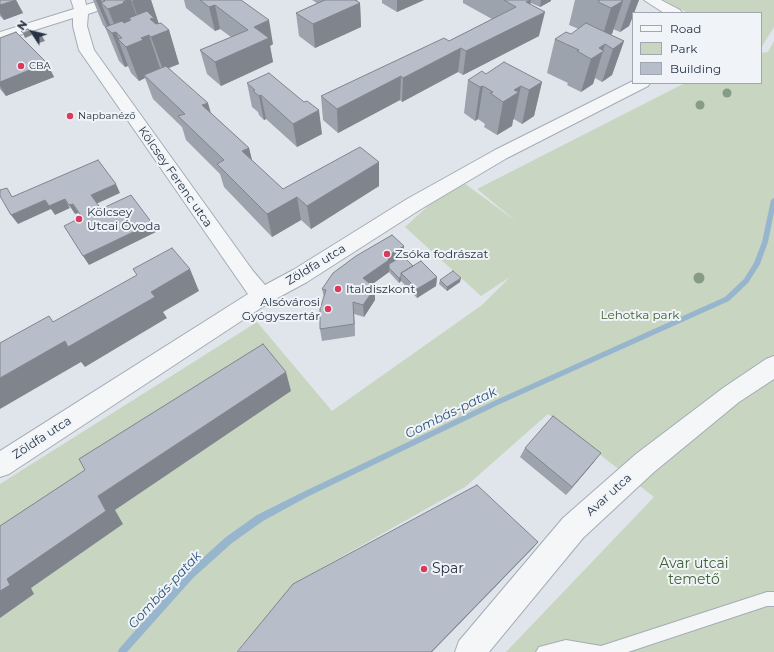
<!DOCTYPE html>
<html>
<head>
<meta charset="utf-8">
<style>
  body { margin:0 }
  #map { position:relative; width:774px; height:652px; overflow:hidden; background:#e0e5eb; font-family:Montserrat,sans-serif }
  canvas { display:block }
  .legend { position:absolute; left:632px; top:12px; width:130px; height:72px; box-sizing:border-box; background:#f0f4f8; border:1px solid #a0a7b0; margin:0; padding:5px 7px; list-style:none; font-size:12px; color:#273344 }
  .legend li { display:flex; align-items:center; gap:8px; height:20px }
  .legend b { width:20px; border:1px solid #a0a7b0 }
  .north { position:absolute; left:12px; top:12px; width:40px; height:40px; -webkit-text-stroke:3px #f0f4f8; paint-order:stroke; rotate:305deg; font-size:11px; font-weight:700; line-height:16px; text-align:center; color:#273344 }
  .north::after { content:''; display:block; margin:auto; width:14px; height:18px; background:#273344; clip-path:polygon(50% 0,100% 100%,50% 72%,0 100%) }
</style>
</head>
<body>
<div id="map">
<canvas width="774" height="652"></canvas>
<ul class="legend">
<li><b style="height:5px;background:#f4f6f8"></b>Road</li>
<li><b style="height:11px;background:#c7d5c1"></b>Park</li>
<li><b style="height:11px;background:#b7bec9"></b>Building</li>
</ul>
<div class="north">N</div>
</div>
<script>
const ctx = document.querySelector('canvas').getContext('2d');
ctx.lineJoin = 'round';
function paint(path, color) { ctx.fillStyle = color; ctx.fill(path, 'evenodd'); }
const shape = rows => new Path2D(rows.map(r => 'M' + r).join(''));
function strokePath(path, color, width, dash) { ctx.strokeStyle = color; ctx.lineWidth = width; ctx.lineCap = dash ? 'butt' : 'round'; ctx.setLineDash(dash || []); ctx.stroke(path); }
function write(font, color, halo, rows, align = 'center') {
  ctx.font = font + ' Montserrat,sans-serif'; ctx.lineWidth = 4; ctx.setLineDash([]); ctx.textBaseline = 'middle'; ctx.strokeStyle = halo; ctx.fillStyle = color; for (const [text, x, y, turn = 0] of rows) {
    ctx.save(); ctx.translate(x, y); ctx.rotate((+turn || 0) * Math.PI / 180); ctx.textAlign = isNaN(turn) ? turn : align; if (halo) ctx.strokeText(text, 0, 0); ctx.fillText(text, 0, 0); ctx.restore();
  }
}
paint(shape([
  [664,0,774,0,774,27,761,48,761,13,688,13],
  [774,41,774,652,506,652,654,497,548,414,465,487,295,583,236,652,0,652,0,484,257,322,332,411,482,305,510,277,481,296,405,227,430,204,464,183,517,222,477,189,685,83,761,83,761,53,768,52]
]), '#c7d5c1');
paint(shape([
  [774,198,774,212,768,242,760,264,748,283,729,301,500,404,307,497,263,521,232,543,193,578,127,652,118,652,119,649,187,572,226,537,257,515,301,493,496,400,725,297,744,279,754,263,762,242,771,200,774,198]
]), '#98b5ce');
const lane = shape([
  [767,592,774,592,774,606,767,606,628,652,536,652,539,647,566,640,601,646,767,592]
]);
const street = shape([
  [71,0,85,0,86,5,102,0,123,0,121,3,88,14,87,26,94,50,253,271,265,285,293,270,407,199,495,150,633,81,633,83,650,83,648,86,507,158,421,209,307,282,270,302,9,474,0,477,0,451,248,294,79,50,73,26,73,18,0,41,0,32,74,9,71,0],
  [644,0,661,0,680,10,682,13,664,13,644,0],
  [774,356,774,379,739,402,654,472,583,538,489,652,455,652,459,641,563,518,636,454,723,388,766,359,774,356]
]);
strokePath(lane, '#a5acb6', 2);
strokePath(street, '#a5acb6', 2);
paint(lane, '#f4f6f8');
paint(street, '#f4f6f8');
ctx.fillStyle = '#879c86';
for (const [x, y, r] of [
  [727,93,4.5],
  [700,105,4.5],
  [699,278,5.5]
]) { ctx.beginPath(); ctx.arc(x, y, r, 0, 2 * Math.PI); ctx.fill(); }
paint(shape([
  [0,0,16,0,23,13,4,20,0,16],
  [93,0,151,0,159,24,169,30,179,64,169,68,211,113,249,148,252,161,283,189,379,186,311,229,301,220,272,237,224,187,220,174,186,140,182,127,153,99,145,78,139,81,131,73,128,66,125,67,119,61,105,27,103,25],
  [184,0,241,0,273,44,270,46,273,62,221,86,207,74,200,50,231,37,220,29,215,31,186,8],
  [312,0,357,0,358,2,360,3,361,27,315,48,299,36,296,13,317,3],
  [382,0,424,0,397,12,382,3],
  [463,0,551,0,551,1,540,7,531,3,530,5,539,36,463,75,458,72,402,102,400,100,338,133,323,120,321,96,449,41,492,19,463,3],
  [575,0,639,0,634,13,633,13,633,16,629,26,620,32,613,29,612,34,610,35,624,41,612,75,602,82,595,78,593,84,581,92,567,85,568,83,547,73,555,39,571,34,579,29,569,25],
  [0,38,47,63,54,77,6,96,0,89],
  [486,74,542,82,534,116,522,124,514,119,513,120,512,126,497,135,484,127,485,124,478,119,475,121,464,113,468,80],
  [247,83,322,134,297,147,266,119,264,120,259,115,258,112,252,107],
  [404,246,404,257,413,266,437,277,436,286,417,298,401,281,399,283,389,272,371,285,375,300,364,317,354,314,355,336,322,341,320,329,324,297,322,289],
  [440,280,460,282,447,291,439,284],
  [525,448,594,462,566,495,520,457]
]), '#9da3ad');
paint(shape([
  [1,0,16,0,23,13,4,20,0,13,0,5],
  [96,0,101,0,102,4,101,3,112,29,109,30],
  [127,0,131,0,142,32,129,18,136,37,122,38,118,34,108,9,123,2],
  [134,0,151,0,160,28,169,30,179,64,163,70,151,37,156,35,144,34,132,1],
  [343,0,357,0,358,4,360,3,361,27,315,48,313,24],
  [397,0,424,0,397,12],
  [530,0,531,0,527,21,545,12,539,36,463,75,466,51,526,2],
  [541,0,551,0,551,1,540,7],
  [618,0,622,0,622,1,623,1,612,34,601,41,611,8],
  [631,0,639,0,634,13,633,13,633,16,629,26,620,32],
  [215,5,220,29,215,31,209,7],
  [269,20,273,44,270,46,273,62,221,86,215,62,254,27],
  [30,31,32,35,25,38,23,33],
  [116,32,119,40,118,39,128,66,125,67,112,33],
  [149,35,160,68,144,75,145,78,139,81,126,47,141,38],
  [42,36,45,41,39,43,36,38],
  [624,41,612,75,602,82,613,49],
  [605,44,593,84,581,92,591,59,599,48],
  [461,48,458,72,402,102,403,78],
  [47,63,54,77,6,96,0,86,0,82],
  [401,76,400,100,338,133,337,109],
  [542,82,534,116,522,124,529,90],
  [483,86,478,119,475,121,480,87],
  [521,86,514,119,513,120,512,126,497,135,503,102,514,90],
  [261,95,266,119,264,120,259,96],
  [208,103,215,127,202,105],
  [319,110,322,134,297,147,293,124],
  [249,148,255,172,242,151],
  [379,162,379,186,311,229,307,206],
  [116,184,120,193,96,204,91,195],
  [297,197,301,220,272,237,267,214],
  [65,199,70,208,55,215,51,209,18,224,11,215,45,200],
  [73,204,79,213,75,214,69,205],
  [152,223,156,232,89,265,83,256],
  [404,246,404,259,389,268,389,272,363,291,363,278,386,257],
  [190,269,199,291,163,312,167,318,85,367,81,362,0,409,0,378],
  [401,277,401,281,399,283,399,278],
  [437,277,436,286,417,298,417,289],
  [461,278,460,282,447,291,447,287],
  [375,288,375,300,364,317,363,305],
  [353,302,354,314,355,336,354,324],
  [286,372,291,391,115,510,123,524,31,588,34,594,0,618,0,591,7,579,98,496],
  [601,453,594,462,566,495,572,487],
  [538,542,533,548,432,652,431,652]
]), '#80858d');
const building = shape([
  [0,0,16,0,0,5,0,0],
  [104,0,127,0,123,2,124,3,108,9,101,3,105,1,104,0],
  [200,0,241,0,269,20,254,27,269,38,215,62,200,50,248,30,215,5,209,7,200,0],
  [325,0,355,0,360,3,313,24,296,13,325,0],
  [504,0,530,0,526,2,545,12,466,51,461,48,403,78,401,76,337,109,321,96,444,38,449,41,516,7,504,0],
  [599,0,621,0,623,1,611,8,598,2,600,0,599,0],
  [147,11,154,18,150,19,156,24,161,23,169,30,151,37,149,35,141,38,143,40,126,47,118,39,122,38,116,32,112,33,105,27,122,21,124,23,131,20,129,18,147,11],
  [586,23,624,41,613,49,605,44,599,48,604,51,591,59,577,51,579,50,555,39,566,32,571,34,586,23],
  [28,29,30,31,23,33,21,31,28,29],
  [16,32,47,63,0,82,0,38,16,32],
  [41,34,42,36,36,38,35,36,41,34],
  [504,62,542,82,529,90,521,86,514,90,519,92,503,102,490,93,493,92,483,86,480,87,468,80,482,71,486,74,504,62],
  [166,66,208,103,202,105,249,148,242,151,283,189,360,147,379,162,307,206,297,197,267,214,217,164,224,160,178,116,185,114,144,75,166,66],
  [269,73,304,102,307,101,319,110,293,124,261,95,259,96,253,91,255,90,247,83,269,73],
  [98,160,116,184,91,195,101,209,131,195,152,223,83,256,64,226,82,217,73,204,69,205,65,199,49,206,45,200,11,215,0,196,0,190,7,188,12,197,98,160],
  [392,235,404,246,386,257,389,260,363,278,375,288,363,305,353,302,354,324,320,329,320,309,326,290,322,289,333,273,356,256,392,235],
  [172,248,190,269,151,292,155,297,68,347,65,341,0,378,0,343,49,316,53,322,137,275,133,269,172,248],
  [403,256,413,266,401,273,401,277,399,278,389,268,389,264,403,256],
  [421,261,437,277,417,289,401,273,421,261],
  [453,271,461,278,447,287,440,280,453,271],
  [263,344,286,372,98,496,106,511,7,579,10,585,0,591,0,526,85,470,79,459,263,344],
  [553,416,601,453,572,487,525,448,553,416],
  [477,485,538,542,431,652,237,652,293,584,477,485]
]);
paint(building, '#b7bec9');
strokePath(building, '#80858d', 1);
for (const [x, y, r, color] of [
  [21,66,4,"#da3b5c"],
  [70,116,4,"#da3b5c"],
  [79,219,4,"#da3b5c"],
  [387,254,4,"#da3b5c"],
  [338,289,4,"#da3b5c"],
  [328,309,4,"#da3b5c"],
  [424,569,4,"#da3b5c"]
]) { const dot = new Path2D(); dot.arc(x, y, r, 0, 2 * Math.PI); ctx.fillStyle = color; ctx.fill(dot); strokePath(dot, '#f0f4f8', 1.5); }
write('10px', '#273344', '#f0f4f8', [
  ["CBA",29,66],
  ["Napbanéző",78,116]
], 'left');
write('12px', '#273344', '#f0f4f8', [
  ["Kölcsey Ferenc utca",175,177,55],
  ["Zöldfa utca",316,265,-31],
  ["Zöldfa utca",42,438,-33],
  ["Avar utca",609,495,-42]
]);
write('12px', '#273344', '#f0f4f8', [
  ["Kölcsey",87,212],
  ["Utcai Óvoda",87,226],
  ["Zsóka fodrászat",395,254],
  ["Italdiszkont",346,289],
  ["Alsóvárosi",320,302,"right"],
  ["Gyógyszertár",320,316,"right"]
], 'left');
write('12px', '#3f6133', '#f0f4f8', [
  ["Lehotka park",640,315]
]);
write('italic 13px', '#2e557b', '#f0f4f8', [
  ["Gombás-patak",451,413,-26],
  ["Gombás-patak",165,590,-47]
]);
write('14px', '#3f6133', '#f0f4f8', [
  ["Avar utcai",694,564],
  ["temető",694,580]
]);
write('14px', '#273344', '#f0f4f8', [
  ["Spar",432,569]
], 'left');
</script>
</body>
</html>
